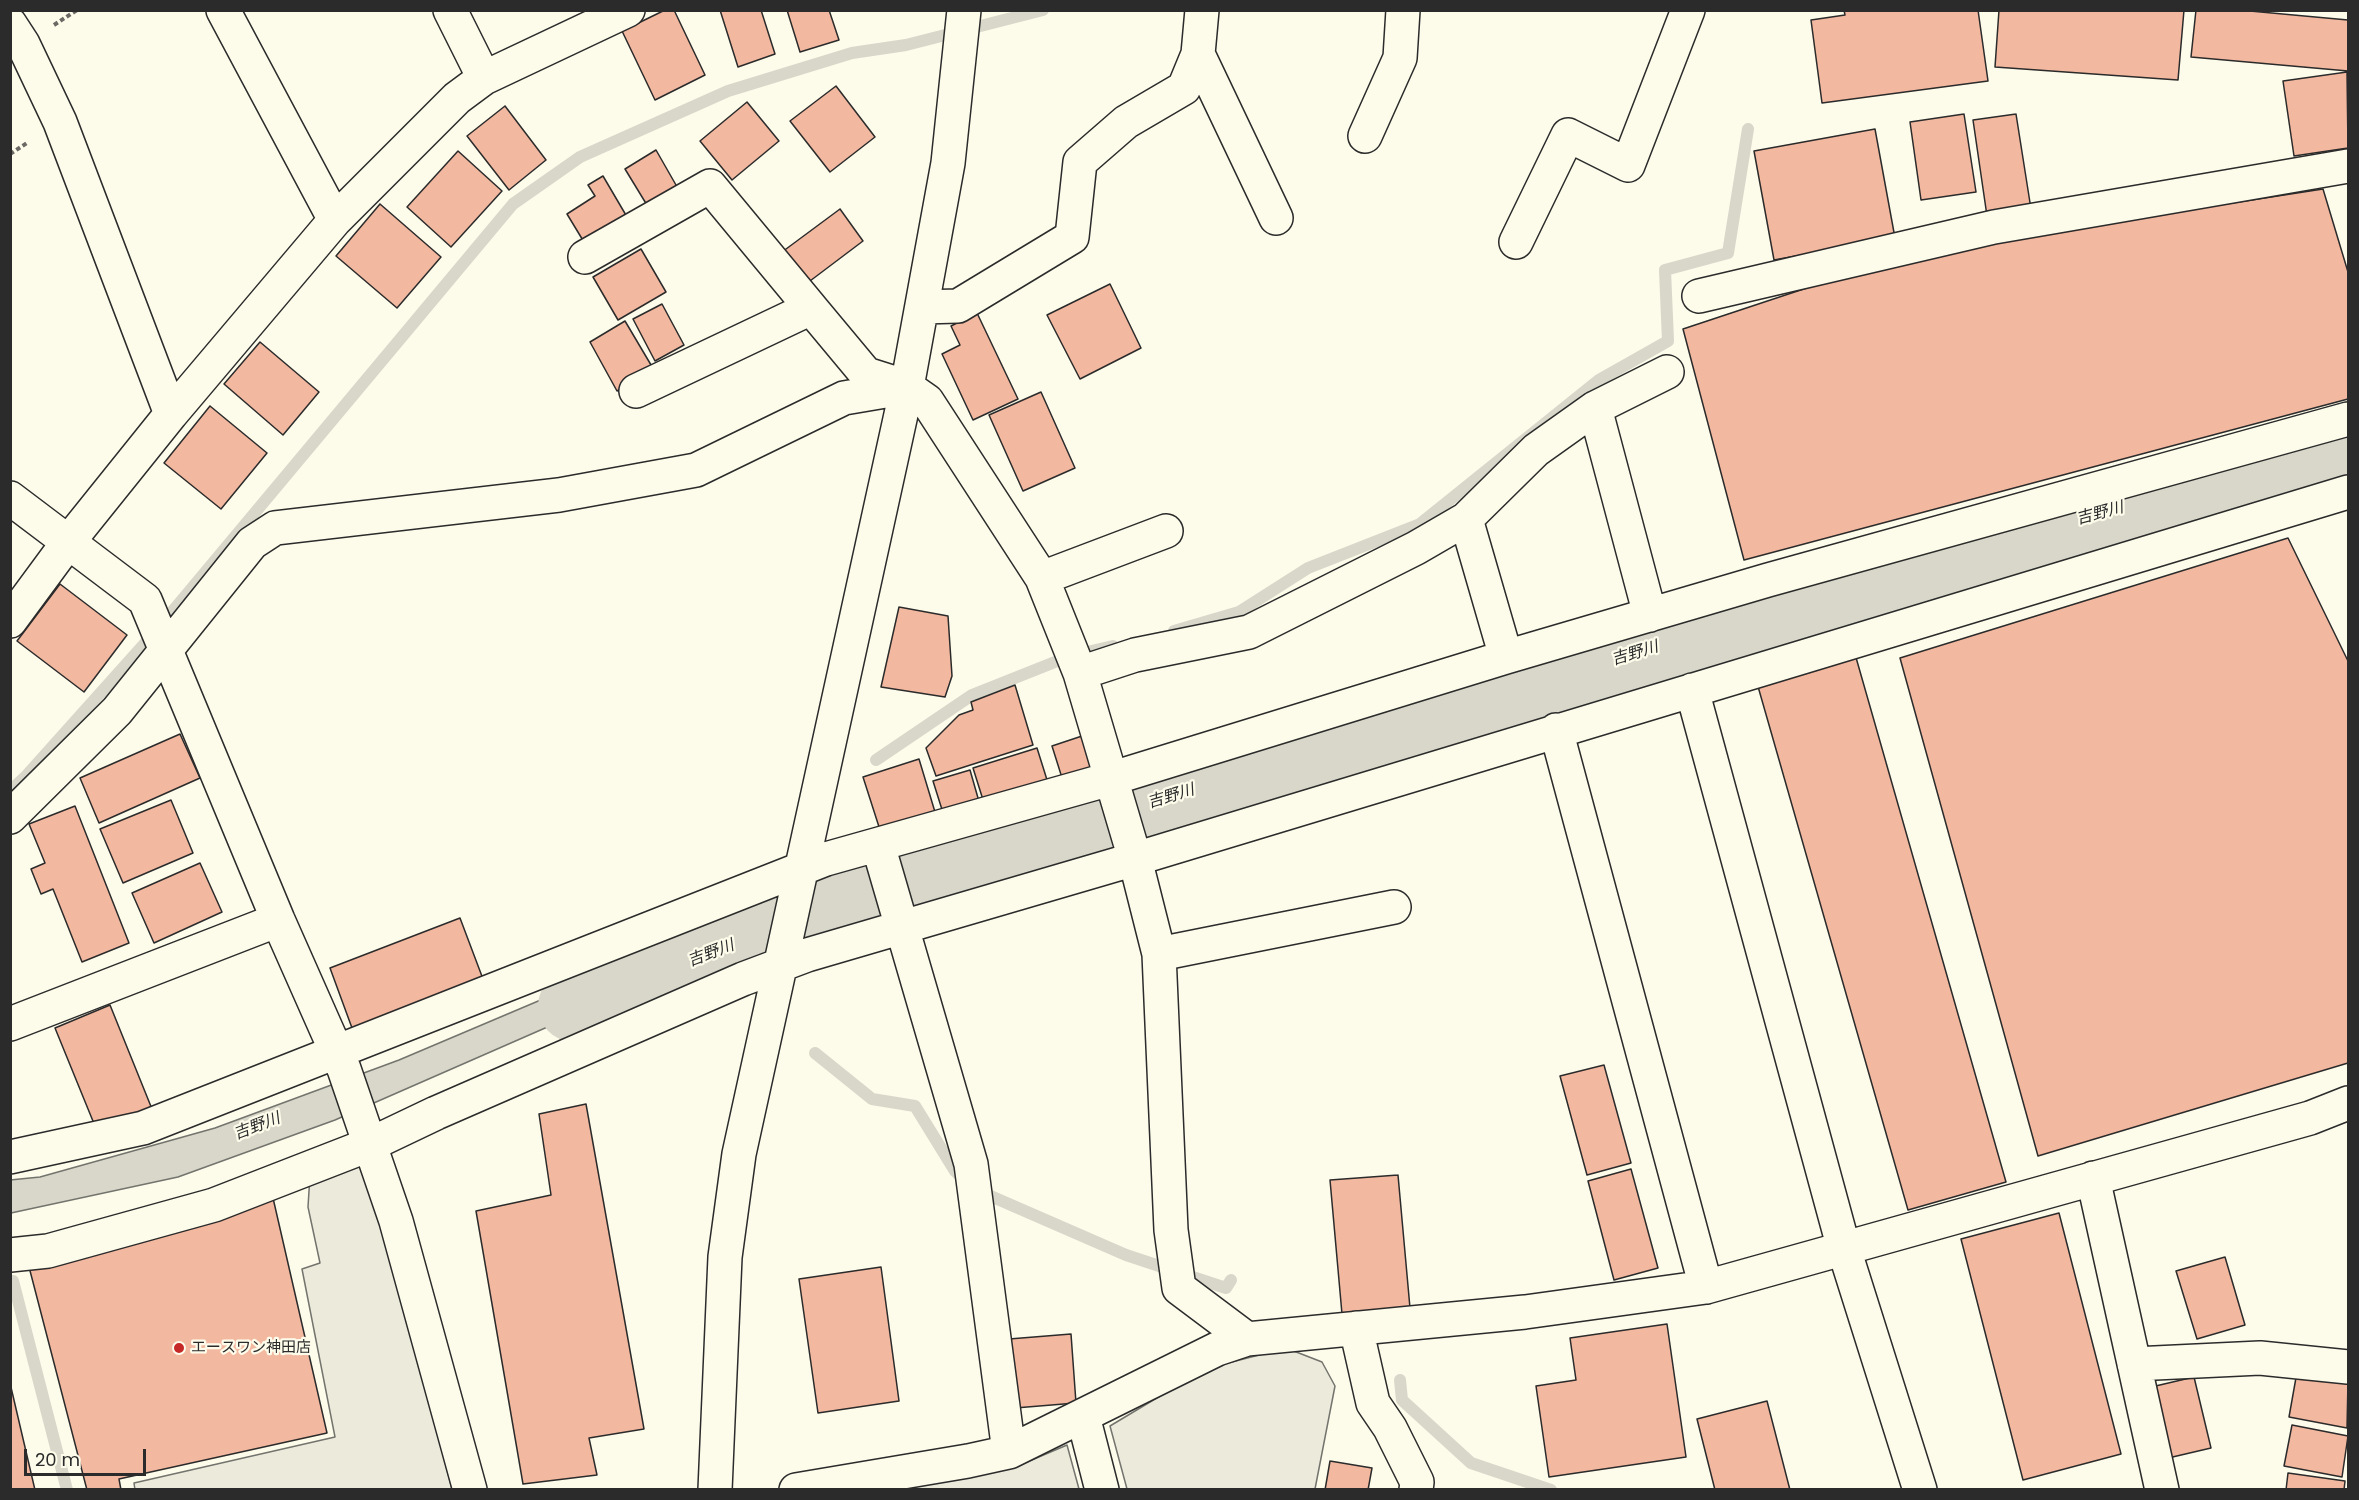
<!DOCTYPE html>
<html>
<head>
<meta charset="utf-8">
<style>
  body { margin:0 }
  #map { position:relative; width:2359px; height:1500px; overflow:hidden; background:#fdfbea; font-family:Poppins,sans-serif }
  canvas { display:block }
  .frame { position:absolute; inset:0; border:12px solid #2b2b2b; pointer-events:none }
  .scale { position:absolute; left:24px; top:1449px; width:122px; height:27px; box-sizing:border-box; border:3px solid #2b2b2b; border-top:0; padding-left:8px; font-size:18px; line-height:21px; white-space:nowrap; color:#2b2b2b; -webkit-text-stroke:4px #fdfbea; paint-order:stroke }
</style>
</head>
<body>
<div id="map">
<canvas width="2359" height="1500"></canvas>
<div class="frame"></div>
<div class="scale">20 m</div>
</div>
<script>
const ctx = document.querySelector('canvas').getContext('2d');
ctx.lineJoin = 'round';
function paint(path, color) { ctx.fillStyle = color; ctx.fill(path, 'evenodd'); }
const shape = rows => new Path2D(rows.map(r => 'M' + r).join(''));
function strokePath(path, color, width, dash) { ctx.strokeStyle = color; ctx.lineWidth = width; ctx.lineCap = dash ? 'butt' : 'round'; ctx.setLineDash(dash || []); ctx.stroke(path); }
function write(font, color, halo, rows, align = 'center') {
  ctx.font = font + ' Poppins,"Noto Sans JP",sans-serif'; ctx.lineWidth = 4.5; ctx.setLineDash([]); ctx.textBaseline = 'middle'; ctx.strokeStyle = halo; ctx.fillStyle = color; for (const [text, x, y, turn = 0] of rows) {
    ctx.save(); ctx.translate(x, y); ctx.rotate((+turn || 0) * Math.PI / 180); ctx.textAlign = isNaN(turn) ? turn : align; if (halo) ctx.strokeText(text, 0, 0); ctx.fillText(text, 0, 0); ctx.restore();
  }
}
const parking = shape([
  [365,1152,452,1489,135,1490,134,1483,335,1437,302,1269,320,1263,308,1207,310,1175,365,1152],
  [1286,1348,1322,1362,1335,1386,1315,1489,1127,1489,1110,1426,1205,1369,1286,1348],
  [1067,1445,1079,1489,897,1490,1020,1465,1067,1445]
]);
paint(parking, '#eceadb');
strokePath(parking, '#74746e', 1.5);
const water = shape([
  [707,969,552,1025,335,1120,178,1177,11,1213,10,1180,40,1177,215,1128,399,1060,602,974,707,969]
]);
paint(water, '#d8d7c9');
strokePath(water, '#74746e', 1.5);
strokePath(shape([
  [1174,631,1239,612,1308,568,1420,524,1599,380,1668,341,1665,270,1728,253,1748,129],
  [876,760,972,695,1070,656,1113,646],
  [10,791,27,775,156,631,513,204,580,157,728,91,852,53,906,45,1043,10],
  [815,1053,872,1099,915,1106,955,1171,966,1181],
  [979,1191,1126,1255,1226,1288,1231,1280],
  [13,1281,67,1490],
  [1400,1380,1402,1400,1471,1463,1551,1490]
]), '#d8d7c9', 12);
strokePath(shape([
  [574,1006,919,874,2023,535,2348,447]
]), '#d8d7c9', 72);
const building = shape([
  [665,10,674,10,705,75,655,100,622,31,665,10],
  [720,10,761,10,775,54,738,67,720,10],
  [787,10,829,10,839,40,800,52,787,10],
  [1844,10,1978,10,1988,81,1822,103,1811,20,1845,15,1844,10],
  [1999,10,2184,10,2178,80,1995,67,1999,10],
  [2196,10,2239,10,2348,20,2348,71,2191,57,2196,10],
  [2347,72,2348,148,2294,156,2283,81,2347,72],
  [836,86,875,137,830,172,790,121,836,86],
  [747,102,779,141,732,180,700,141,747,102],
  [505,106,546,160,509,190,467,136,505,106],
  [1964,114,1976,192,1921,200,1910,122,1964,114],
  [2016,114,2031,209,1987,216,1973,120,2016,114],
  [1875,129,1895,238,1774,260,1754,151,1875,129],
  [656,150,680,192,650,210,625,169,656,150],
  [458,151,502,191,451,247,407,207,458,151],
  [603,176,630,222,587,247,567,214,595,196,588,185,603,176],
  [2323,189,2348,272,2348,399,1744,560,1683,329,1882,263,2076,227,2323,189],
  [380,204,441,257,397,308,336,256,380,204],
  [840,209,863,241,806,284,782,252,840,209],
  [641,249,666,292,618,320,593,277,641,249],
  [1110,284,1141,348,1080,379,1047,315,1110,284],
  [662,304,684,345,655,361,633,319,662,304],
  [977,313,1018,399,973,420,942,354,960,345,951,326,977,313],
  [625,321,654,370,617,391,590,342,625,321],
  [260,342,319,392,283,435,224,384,260,342],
  [1041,392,1075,468,1023,491,989,415,1041,392],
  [210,406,267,453,221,509,164,463,210,406],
  [2288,538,2348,661,2348,1063,2038,1156,1900,658,2288,538],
  [60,584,127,635,84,692,17,641,60,584],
  [899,607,948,616,952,676,945,697,881,687,899,607],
  [1855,654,2006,1182,1908,1210,1757,683,1855,654],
  [1015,685,1033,745,936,776,926,748,959,715,973,710,971,702,1015,685],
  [180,734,200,778,99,823,80,778,180,734],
  [1085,735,1097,770,1063,781,1052,746,1085,735],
  [1037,748,1048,783,984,803,973,768,1037,748],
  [919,759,935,812,880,830,863,777,919,759],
  [970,770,980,805,944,816,933,781,970,770],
  [171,800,193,853,123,883,100,829,171,800],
  [75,806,129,943,82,962,53,889,41,894,31,869,45,863,29,824,75,806],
  [200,863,222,912,154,943,132,893,200,863],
  [460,918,483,979,352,1028,330,968,460,918],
  [110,1005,152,1109,97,1131,55,1028,110,1005],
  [1604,1065,1631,1163,1587,1175,1560,1076,1604,1065],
  [586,1104,644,1429,589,1438,597,1475,523,1484,476,1211,551,1195,539,1114,586,1104],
  [1631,1169,1658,1268,1614,1280,1588,1181,1631,1169],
  [1398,1175,1410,1308,1342,1314,1330,1180,1398,1175],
  [273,1198,327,1433,119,1479,121,1490,87,1490,28,1263,273,1198],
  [2059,1213,2121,1454,2023,1480,1961,1239,2059,1213],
  [2225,1257,2245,1325,2197,1339,2176,1271,2225,1257],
  [881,1267,899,1401,818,1413,799,1279,881,1267],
  [1667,1324,1686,1457,1549,1477,1536,1386,1576,1380,1570,1338,1667,1324],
  [1071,1334,1076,1403,1015,1408,1009,1339,1071,1334],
  [2297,1372,2348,1381,2347,1428,2289,1417,2297,1372],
  [2194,1377,2211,1448,2164,1459,2147,1388,2194,1377],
  [10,1383,35,1490,10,1490,10,1383],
  [1767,1401,1790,1490,1715,1490,1697,1419,1767,1401],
  [2292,1425,2348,1436,2342,1477,2284,1466,2292,1425],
  [1330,1461,1372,1468,1368,1490,1325,1490,1330,1461],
  [2288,1473,2345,1481,2344,1490,2286,1490,2288,1473]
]);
paint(building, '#f2b8a0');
strokePath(building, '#2b2b2b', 1.5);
const minor = shape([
  [223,10,335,220],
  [450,10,484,78],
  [10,24,23,44,60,122,171,414],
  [1198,54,1276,218],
  [1365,136,1400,58,1403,10],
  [1516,242,1568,135,1628,165,1688,10],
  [585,257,710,186,811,308],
  [1699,296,1994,227,2348,166],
  [922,307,958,306,1072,237,1080,162,1126,122,1184,88,1198,54,1202,10],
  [636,391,811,308,866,374,907,387,927,401,1042,578,1080,673,1135,859,1159,954,1171,1230,1179,1288,1247,1339],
  [1595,408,1650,615],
  [10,498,145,600,278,920,344,1069,396,1221,470,1490],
  [1466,519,1506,657],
  [1042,578,1166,531],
  [10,621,69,541,171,414,335,220,457,98,484,78,628,10],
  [1080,673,1135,655,1249,632,1416,548,1466,519,1536,450,1595,408,1667,372],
  [1692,690,1844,1249,1920,1490],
  [1556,730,1706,1287],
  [10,817,117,711,252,543,275,528,559,495,696,470,844,398,903,388],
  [878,845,971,1164,1009,1452],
  [1159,954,1394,907],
  [10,1024,278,920],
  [10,1157,143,1128,826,859,1110,779,1506,657,1768,580,2348,419],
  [2093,1178,2162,1490],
  [10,1255,48,1251,214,1205,371,1144,436,1113,743,979,807,955,1135,859,2348,492],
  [1356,1328,1373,1403,1390,1428,1417,1482,1416,1490],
  [2134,1364,2260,1358,2348,1367],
  [1083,1416,1102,1490],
  [715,1490,725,1257,739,1154,907,387,948,163,964,10],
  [796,1490,968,1461,1009,1452,1217,1349,1247,1339,1525,1312,1706,1287,2310,1118,2348,1103]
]);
strokePath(minor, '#2b2b2b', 36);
strokePath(shape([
  [54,25,77,10],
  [10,154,27,143]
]), '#6a6964', 4, [4.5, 3]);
strokePath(minor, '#fdfbea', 33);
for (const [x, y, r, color] of [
  [179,1348,6,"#c62828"]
]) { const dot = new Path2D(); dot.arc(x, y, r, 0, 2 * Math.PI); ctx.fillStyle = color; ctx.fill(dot); strokePath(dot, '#fdfbea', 2); }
write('15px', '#2b2b2b', '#fdfbea', [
  ["エースワン神田店",191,1348]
], 'left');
write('italic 16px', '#2b2b2b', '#fdfbea', [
  ["吉野川",2100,514,-15],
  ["吉野川",1635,654,-17],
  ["吉野川",1171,797,-17],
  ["吉野川",711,954,-21],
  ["吉野川",257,1127,-21]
]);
</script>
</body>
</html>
